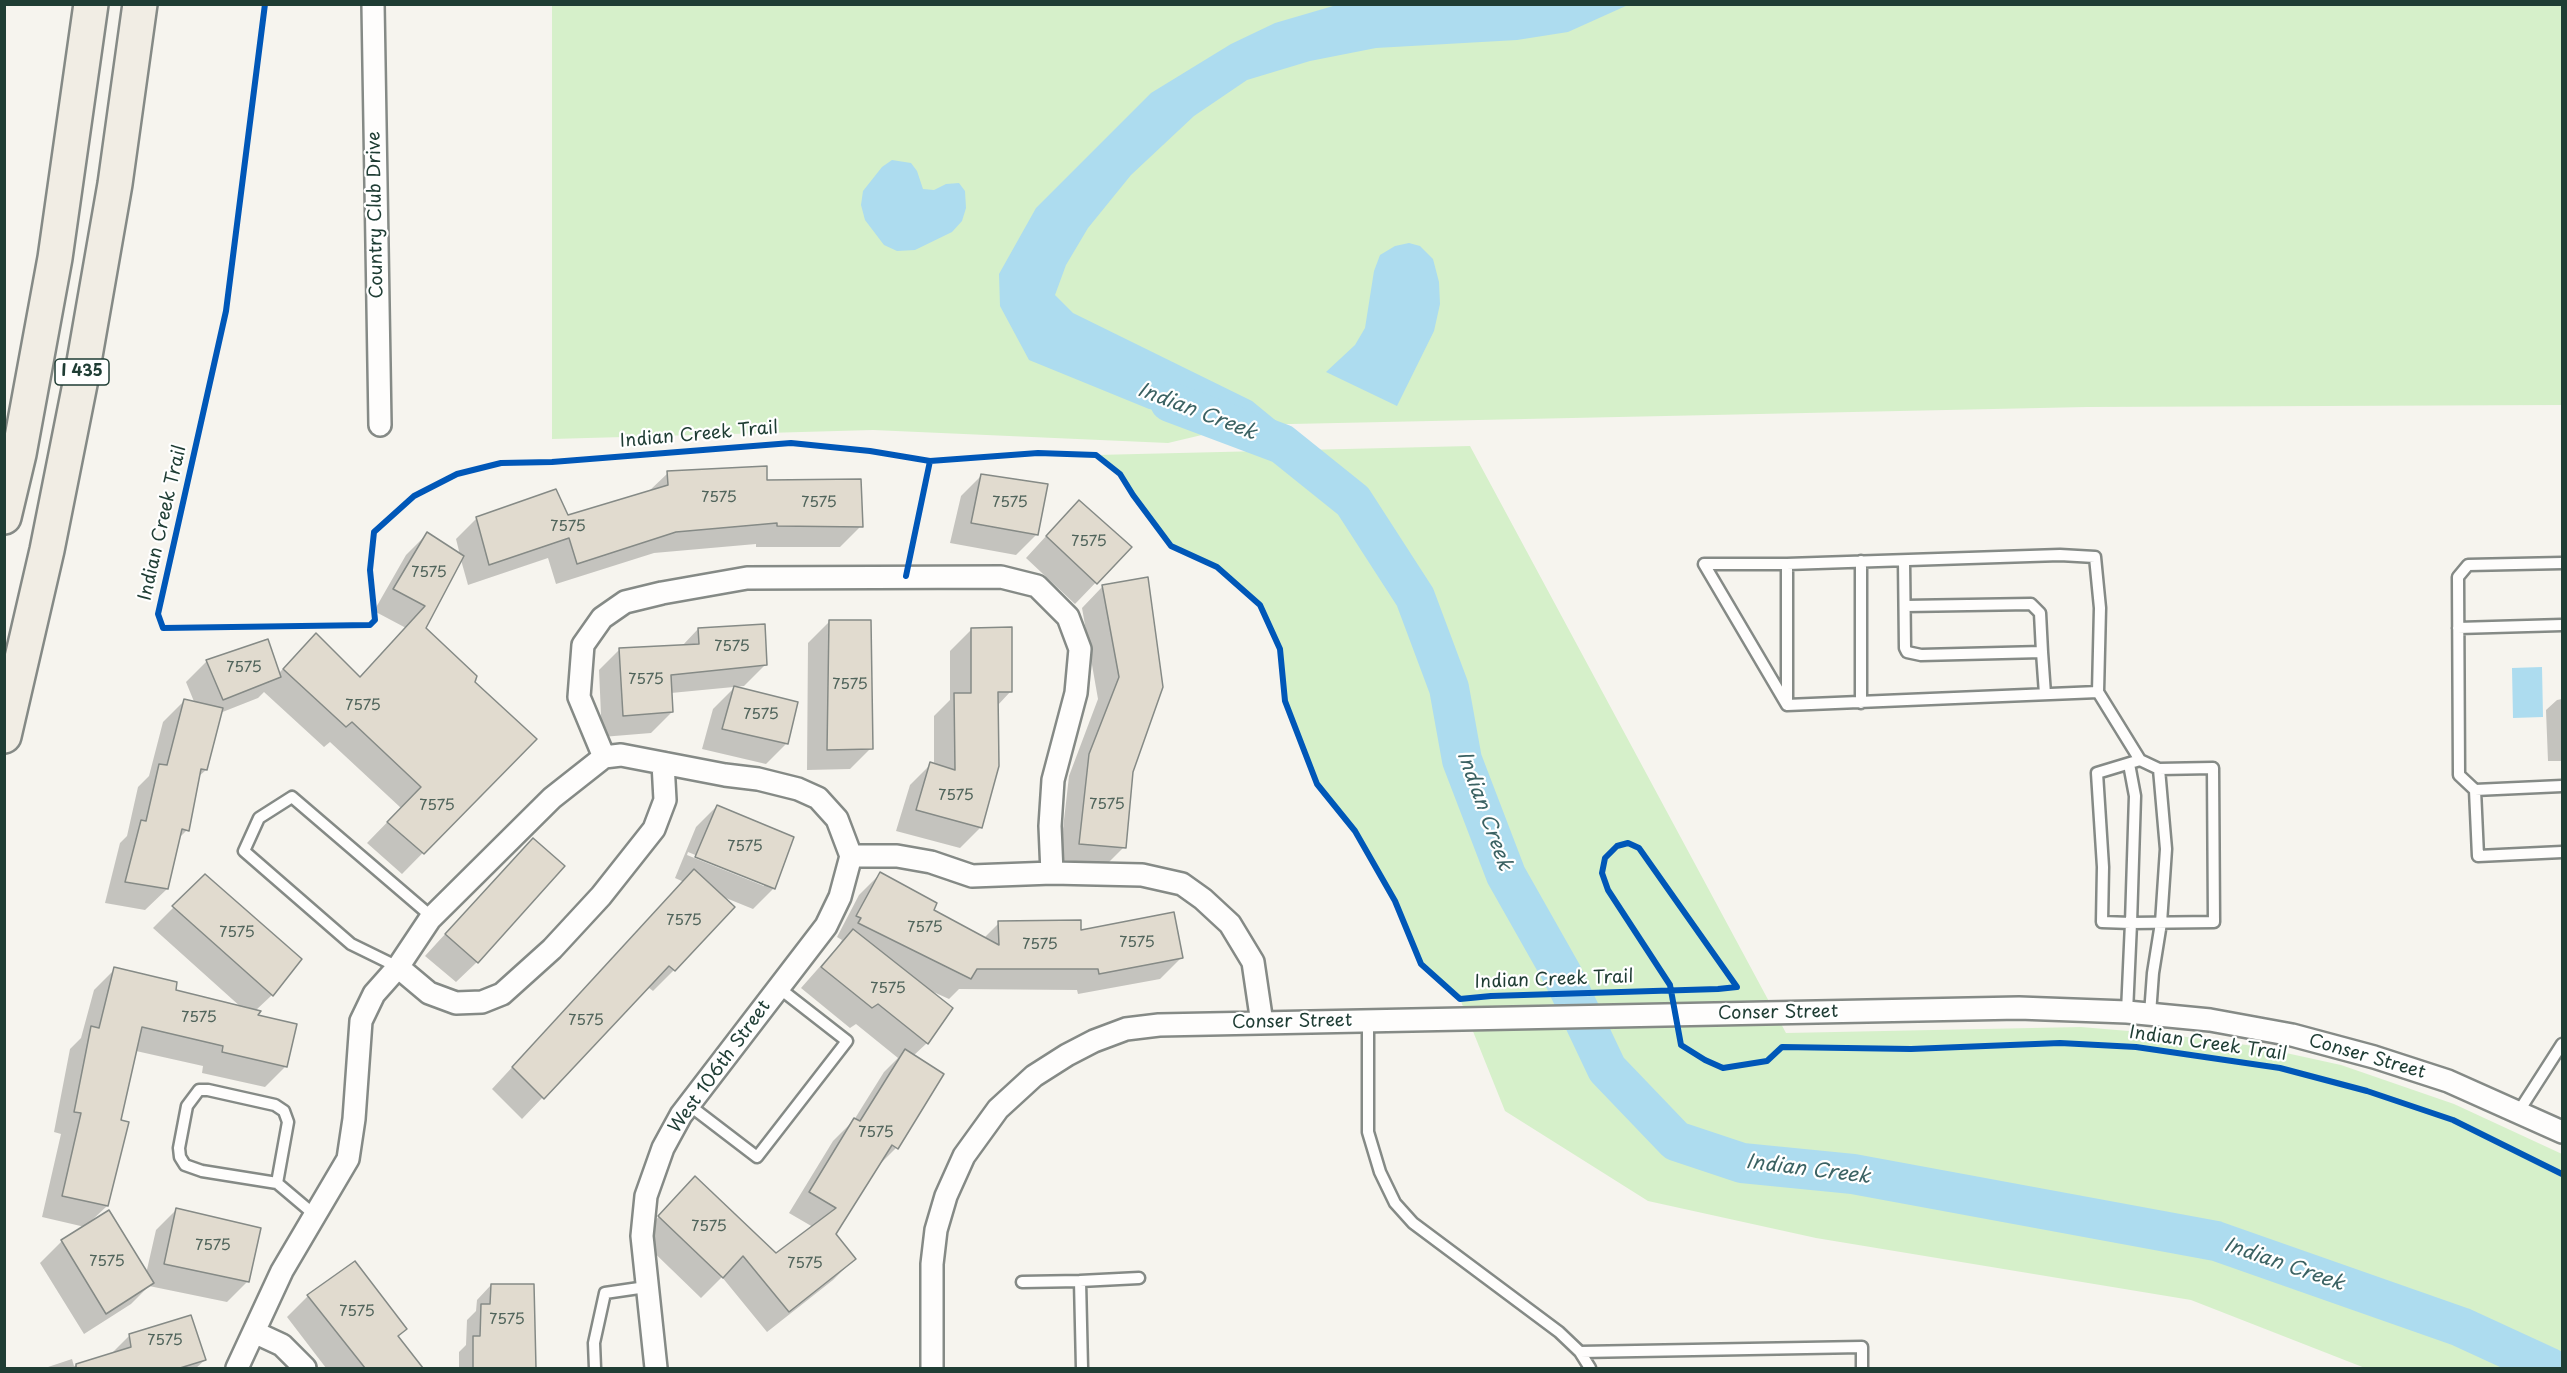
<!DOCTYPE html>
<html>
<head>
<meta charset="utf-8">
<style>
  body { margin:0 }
  #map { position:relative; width:2567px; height:1373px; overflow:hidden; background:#f6f4ee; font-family:"Playpen Sans",sans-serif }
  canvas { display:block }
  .frame { position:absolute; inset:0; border:6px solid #1f3d34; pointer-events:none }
</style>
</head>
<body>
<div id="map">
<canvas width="2567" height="1373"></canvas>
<div class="frame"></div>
</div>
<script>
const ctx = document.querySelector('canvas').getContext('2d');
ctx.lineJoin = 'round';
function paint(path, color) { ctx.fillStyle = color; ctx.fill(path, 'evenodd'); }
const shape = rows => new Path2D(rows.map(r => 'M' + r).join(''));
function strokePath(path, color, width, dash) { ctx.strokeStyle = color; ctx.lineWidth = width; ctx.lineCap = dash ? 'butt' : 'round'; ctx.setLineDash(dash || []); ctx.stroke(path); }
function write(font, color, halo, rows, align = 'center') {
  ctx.font = font + ' "Playpen Sans",sans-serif'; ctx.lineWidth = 4.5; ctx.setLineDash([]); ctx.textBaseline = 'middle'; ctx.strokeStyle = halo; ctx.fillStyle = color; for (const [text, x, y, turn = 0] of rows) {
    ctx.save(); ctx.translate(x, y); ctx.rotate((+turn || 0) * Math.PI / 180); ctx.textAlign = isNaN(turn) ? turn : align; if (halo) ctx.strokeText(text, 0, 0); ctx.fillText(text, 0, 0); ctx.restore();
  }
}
paint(shape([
  [552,5,2562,5,2562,405,2087,407,1244,425,1168,443,873,430,552,439],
  [1470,446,1786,1033,2081,1027,2164,1034,2254,1046,2341,1065,2454,1104,2562,1154,2562,1368,2365,1368,2191,1300,1816,1238,1648,1201,1505,1111,1460,999,1421,964,1395,901,1355,831,1317,784,1285,701,1280,649,1260,605,1217,567,1171,546,1120,474,1096,455]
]), '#d6f0ca');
paint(shape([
  [1340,4,1628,5,1568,32,1517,40,1376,48,1310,61,1247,80,1194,116,1131,175,1088,228,1066,265,1055,295,1073,313,1252,401,1280,424,1244,425,1149,409,1029,360,1000,306,999,274,1036,208,1151,93,1231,44,1275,23],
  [892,160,911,163,917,171,923,189,934,190,946,184,959,183,965,191,966,208,962,221,952,232,915,250,897,251,884,245,865,220,861,205,863,191,882,167],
  [1409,243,1420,246,1433,259,1439,282,1440,304,1434,331,1397,406,1326,372,1355,345,1365,328,1374,271,1380,255,1395,246],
  [2542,667,2543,717,2513,718,2512,668]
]), '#addcef');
paint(shape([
  [668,473,766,482,861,526,840,547,756,547,756,544,654,553,556,584,548,558,468,585,461,560,424,629,474,683,535,739,402,874,367,843,401,808,330,742,324,747,264,692,258,698,220,713,206,770,198,777,187,830,178,839,167,889,145,910,105,903,120,843,127,836,138,787,149,776,163,722,184,701,195,704,186,682,207,661,278,674,316,635,359,678,406,628,374,611,406,555,427,534,460,555,456,539,477,518,567,516,648,492],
  [982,475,1037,534,1016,555,950,543,961,496],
  [1058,523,1130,547,1075,604,1026,558],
  [1146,579,1124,847,1103,868,1059,864,1069,776,1098,699,1082,608,1103,586],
  [829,622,871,748,850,769,807,770,808,643],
  [698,629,765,665,744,686,671,693,672,712,651,733,602,737,599,670,620,649,682,646],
  [971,630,1011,691,997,706,981,827,960,848,896,831,910,785,931,764,934,765,934,716,950,700,950,651],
  [734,688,787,743,766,764,702,749,713,709],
  [2562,699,2562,761,2548,761,2546,710,2557,700],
  [717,806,774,888,753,909,721,896,674,970,653,991,648,987,522,1119,492,1089,684,882,675,878,696,827],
  [688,852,764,883,764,886,687,855],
  [512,861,477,962,456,982,425,956],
  [880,874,933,911,984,938,999,923,1079,932,1181,958,1160,979,1078,994,1077,990,959,989,949,999,929,990,951,1009,927,1043,913,1056,942,1075,896,1148,875,1169,835,1235,854,1259,833,1280,767,1332,722,1277,701,1298,639,1238,675,1199,776,1255,813,1227,789,1213,833,1141,854,1120,884,1072,898,1058,856,1024,850,1028,801,988,839,945,842,940,837,937,859,895],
  [205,876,272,995,255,1011,255,1016,286,1066,265,1087,202,1073,203,1066,136,1051,120,1122,107,1206,90,1222,146,1274,156,1230,177,1209,248,1281,227,1302,149,1286,131,1304,84,1334,40,1263,61,1242,85,1227,42,1217,61,1134,54,1132,70,1049,81,1038,94,990,115,969,174,991,242,1008,153,928],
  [491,1285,533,1286,534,1368,459,1368,459,1352,466,1345,467,1320,476,1311,477,1300],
  [308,1296,405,1329,397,1337,421,1368,326,1368,287,1317],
  [129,1336,205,1360,196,1368,45,1368,72,1359,74,1366,110,1355]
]), '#0003');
strokePath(shape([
  [1170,402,1282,444,1353,501,1415,597,1449,688,1462,760,1506,875,1562,974,1607,1069,1676,1141,1742,1163,1853,1174,2216,1241,2461,1327,2550,1368]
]), '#addcef', 40);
const building = shape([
  [767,466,767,480,861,479,863,527,777,526,777,523,676,532,577,564,569,538,489,565,476,517,556,489,568,515,668,485,667,471,767,466],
  [981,474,1048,484,1038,535,971,523,981,474],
  [1079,500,1132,547,1097,584,1046,536,1079,500],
  [427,532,464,556,426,628,477,676,475,682,537,739,424,854,387,822,421,787,352,722,346,727,283,669,316,633,360,677,425,606,393,589,427,532],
  [1148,577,1163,687,1133,772,1126,848,1079,844,1089,754,1119,677,1102,585,1148,577],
  [829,620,871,620,873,749,827,750,829,620],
  [765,624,767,665,671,675,673,712,623,716,619,648,699,644,698,628,765,624],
  [1012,627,1012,692,998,692,999,766,982,828,916,810,930,762,955,770,954,693,971,693,971,628,1012,627],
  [268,639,281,677,223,700,206,660,268,639],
  [734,686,798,702,788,744,722,729,734,686],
  [184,699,223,708,207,770,201,769,189,831,182,829,168,889,125,882,141,820,146,821,159,764,167,765,184,699],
  [717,805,794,837,775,889,695,857,717,805],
  [533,838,565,866,478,963,445,934,533,838],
  [694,869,735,907,675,971,669,966,544,1099,512,1067,694,869],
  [880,872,937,903,934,910,999,945,998,921,1081,920,1081,930,1174,912,1183,958,1099,974,1098,969,977,969,971,979,858,923,861,918,856,916,880,872],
  [205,874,302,959,273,996,172,906,205,874],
  [853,929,953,1008,928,1044,878,1004,872,1008,821,967,853,929],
  [114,967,177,982,176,990,261,1011,258,1015,297,1024,287,1067,222,1052,223,1046,142,1027,121,1120,129,1122,108,1206,62,1196,81,1113,74,1112,91,1026,99,1028,114,967],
  [905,1049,944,1074,898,1149,892,1145,836,1234,856,1259,789,1312,743,1256,723,1278,658,1216,695,1176,776,1253,836,1208,809,1192,854,1118,860,1121,905,1049],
  [176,1208,261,1228,249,1282,164,1264,176,1208],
  [109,1210,154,1283,106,1314,61,1240,109,1210],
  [355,1261,407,1329,398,1336,423,1368,365,1368,307,1295,355,1261],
  [491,1284,534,1284,536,1368,473,1368,473,1336,480,1336,481,1304,490,1304,491,1284],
  [191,1315,206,1360,180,1368,76,1368,76,1364,131,1347,129,1334,191,1315]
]);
paint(building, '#e1dbcf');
strokePath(building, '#858a86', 1.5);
const lane = shape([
  [1861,561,1861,703],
  [1904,561,1905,648,1907,652,1921,655,2042,652,2045,694],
  [1787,564,1704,564,1787,705],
  [1905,606,2031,604,2040,613,2042,652],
  [2458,628,2562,625],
  [2098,692,2100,608,2095,557,2060,555,1787,564,1787,705,2098,692,2140,760],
  [2562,786,2475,790,2478,856,2562,852],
  [2475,790,2459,775,2458,577,2468,565,2562,563],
  [398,967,351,944,244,851,259,818,292,797,432,917],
  [2127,1012,2131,923,2214,922,2213,768,2159,769,2140,760,2097,773,2103,867,2102,922,2131,923,2135,796,2129,764],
  [2150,1014,2153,973,2161,923,2166,849,2159,769],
  [1368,1021,1368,1132,1380,1172,1395,1203,1413,1223,1559,1332,1580,1352,1590,1368],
  [689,1105,757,1157,847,1041,779,988],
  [2519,1111,2562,1044],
  [277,1183,288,1122,284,1111,275,1105,208,1090,199,1090,187,1106,179,1148,180,1157,185,1165,202,1171,277,1183,316,1216],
  [1022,1282,1080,1281],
  [1580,1352,1862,1347,1862,1368],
  [595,1368,594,1343,605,1293,646,1287],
  [1082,1368,1080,1281,1139,1278]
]);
const street = shape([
  [373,4,380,425],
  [604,757,579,697,583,645,602,618,625,602,662,593,747,578,1001,577,1037,586,1068,617,1080,649,1076,693,1053,780,1050,826,1052,873],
  [851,856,897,856,931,862,972,876,1052,873,1142,875,1182,884,1203,899,1230,924,1253,962,1262,1023],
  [398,967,429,993,456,1003,482,1002,502,994,552,949,601,896,654,829,665,800,663,763],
  [254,1332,282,1345,305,1368],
  [237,1368,282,1271,348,1159,354,1119,361,1021,374,994,398,967,430,919,552,798,604,757,621,755,725,775,758,779,798,789,818,798,837,819,851,856,840,897,826,926,681,1115,663,1148,646,1196,642,1236,656,1368],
  [932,1368,932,1264,936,1230,946,1196,964,1156,998,1109,1034,1076,1067,1055,1094,1041,1126,1029,1159,1025,2019,1008,2127,1012,2210,1020,2292,1035,2374,1057,2448,1081,2562,1132]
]);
const highway = shape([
  [4,517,19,454,55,258,91,4],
  [4,736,47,550,81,379,115,184,140,4]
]);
strokePath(lane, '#858a86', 15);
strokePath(street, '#858a86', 26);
strokePath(highway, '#858a86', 38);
strokePath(lane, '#fefdfc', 10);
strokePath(street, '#fefdfc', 21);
strokePath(highway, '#f1ede4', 33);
strokePath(shape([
  [265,4,226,311,158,614,163,628,370,625,375,620,370,570,374,532,414,496,457,474,501,463,552,462,791,443,870,451,930,461,1038,453,1096,455,1120,474,1133,495,1171,546,1217,567,1260,605,1280,649,1285,701,1317,784,1355,831,1395,901,1421,964,1460,999,1491,996,1718,989,1737,987,1639,848,1628,843,1617,846,1605,858,1602,873,1608,890,1670,985,1681,1045,1705,1060,1723,1068,1767,1061,1782,1047,1911,1049,2060,1043,2136,1047,2280,1068,2367,1091,2453,1120,2562,1174],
  [906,576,930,461]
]), '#0057b8', 6);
write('15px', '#50645b', null, [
  ["7575",719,498],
  ["7575",819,503],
  ["7575",1010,503],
  ["7575",568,527],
  ["7575",1089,542],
  ["7575",429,573],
  ["7575",732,647],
  ["7575",244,668],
  ["7575",646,680],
  ["7575",850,685],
  ["7575",363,706],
  ["7575",761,715],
  ["7575",956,796],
  ["7575",1107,805],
  ["7575",437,806],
  ["7575",745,847],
  ["7575",684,921],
  ["7575",925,928],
  ["7575",237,933],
  ["7575",1137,943],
  ["7575",1040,945],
  ["7575",888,989],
  ["7575",199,1018],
  ["7575",586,1021],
  ["7575",876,1133],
  ["7575",709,1227],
  ["7575",213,1246],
  ["7575",107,1262],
  ["7575",805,1264],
  ["7575",357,1312],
  ["7575",507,1320],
  ["7575",165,1341]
]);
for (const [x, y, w] of [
  [82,372,54]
]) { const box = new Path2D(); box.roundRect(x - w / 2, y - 13, w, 26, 4.5); ctx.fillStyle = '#fff'; ctx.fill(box); strokePath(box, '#1f3d34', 1.5); }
write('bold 16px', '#1f3d34', null, [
  ["I 435",82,372]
]);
write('18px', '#1f3d34', '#fff', [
  ["Country Club Drive",376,215,-91],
  ["Indian Creek Trail",699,435,-5],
  ["Indian Creek Trail",163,523,-77],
  ["Indian Creek Trail",1554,980,-2],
  ["Conser Street",1778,1013,-1],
  ["Conser Street",1292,1022,-1],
  ["Indian Creek Trail",2208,1044,8],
  ["Conser Street",2367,1057,16],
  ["West 106th Street",720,1067,-54]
]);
write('italic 20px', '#3b6263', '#fff', [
  ["Indian Creek",1197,412,21],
  ["Indian Creek",1484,811,70],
  ["Indian Creek",1808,1170,7],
  ["Indian Creek",2284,1265,19]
]);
</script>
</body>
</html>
